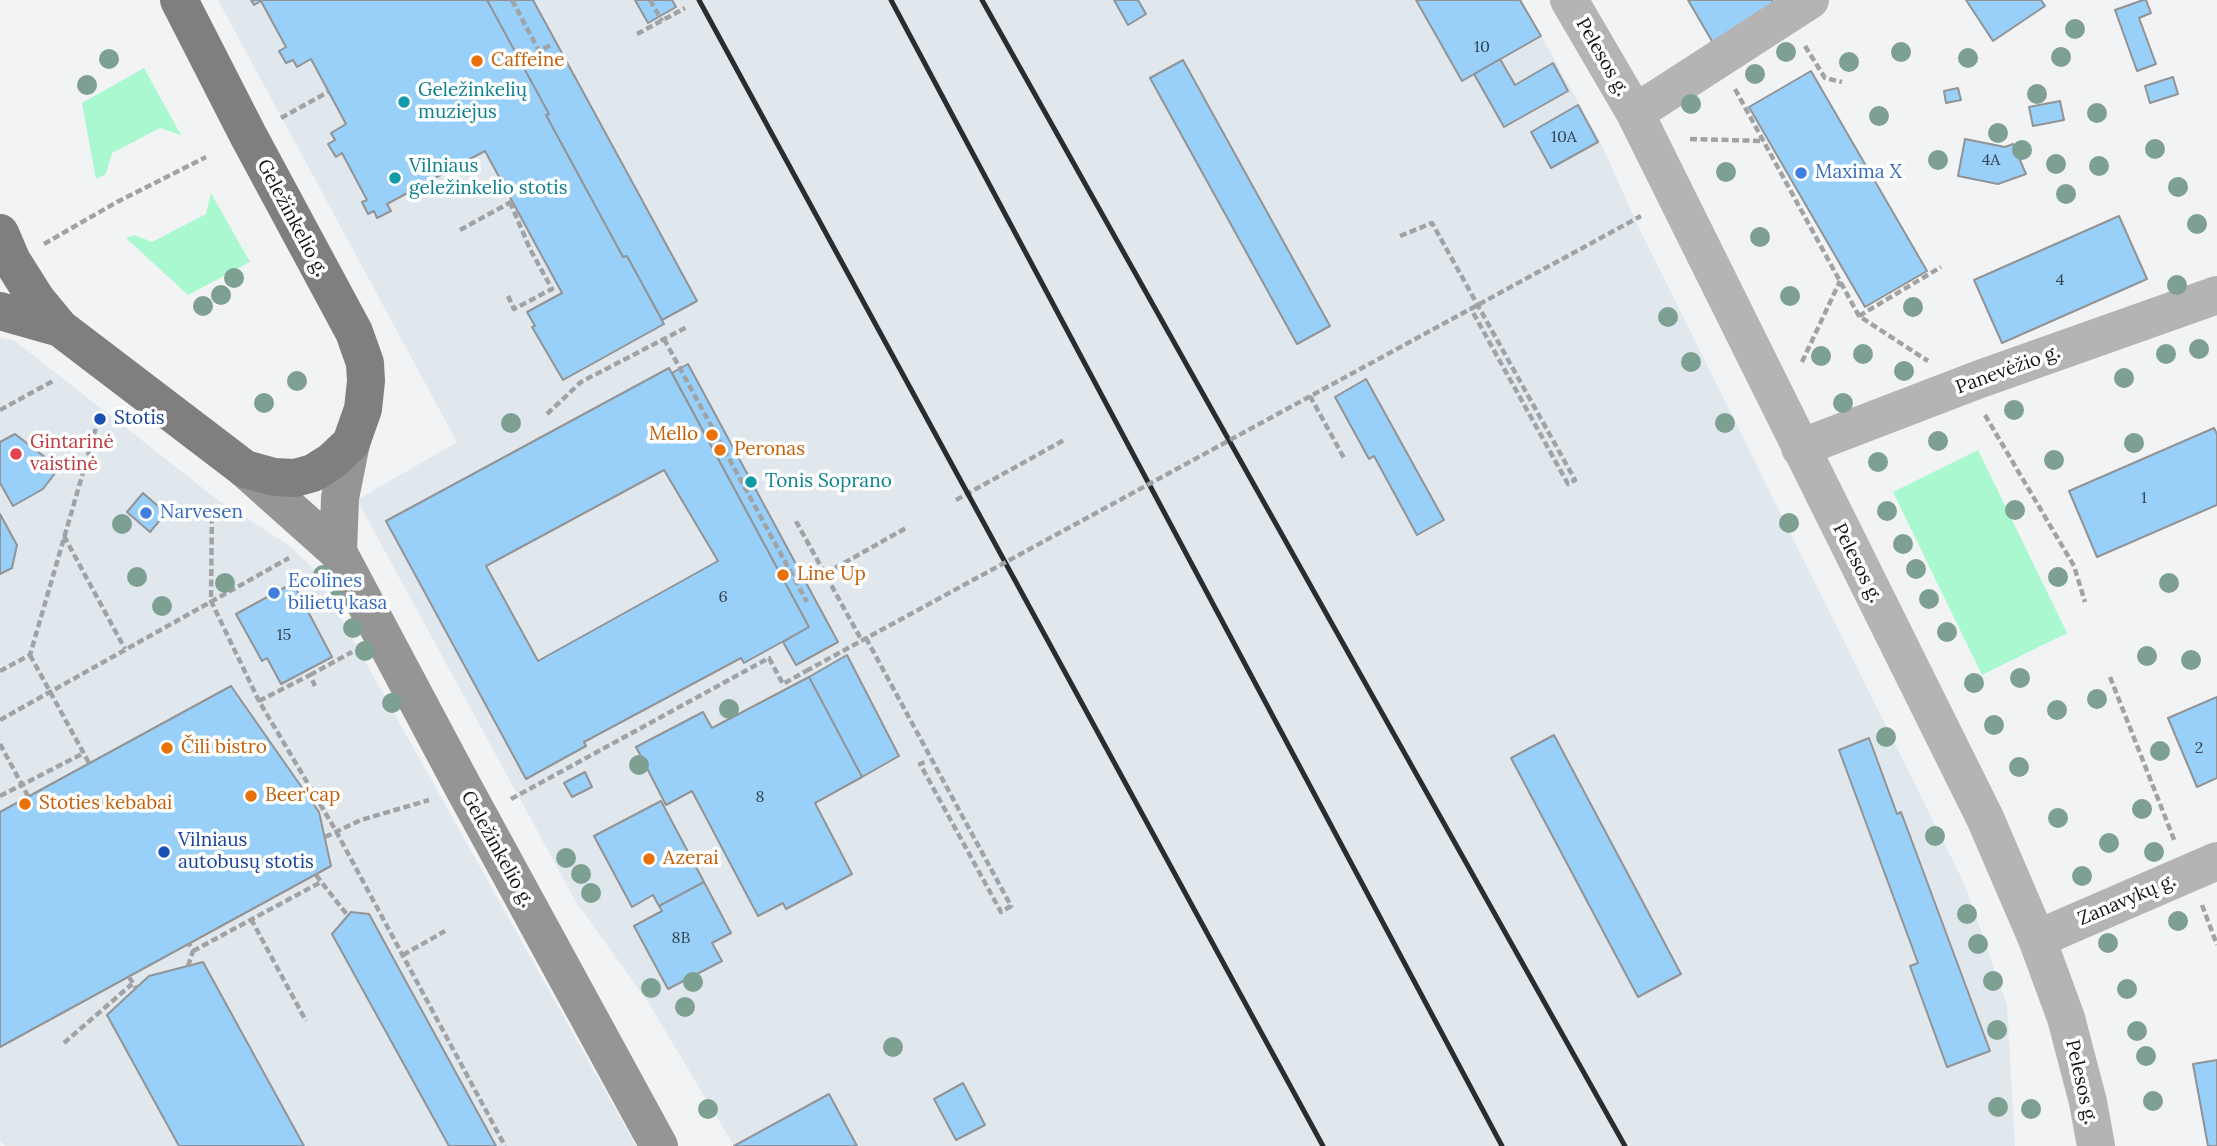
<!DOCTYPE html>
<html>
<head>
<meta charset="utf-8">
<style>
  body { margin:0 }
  canvas { display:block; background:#f2f3f4 }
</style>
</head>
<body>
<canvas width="2217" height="1146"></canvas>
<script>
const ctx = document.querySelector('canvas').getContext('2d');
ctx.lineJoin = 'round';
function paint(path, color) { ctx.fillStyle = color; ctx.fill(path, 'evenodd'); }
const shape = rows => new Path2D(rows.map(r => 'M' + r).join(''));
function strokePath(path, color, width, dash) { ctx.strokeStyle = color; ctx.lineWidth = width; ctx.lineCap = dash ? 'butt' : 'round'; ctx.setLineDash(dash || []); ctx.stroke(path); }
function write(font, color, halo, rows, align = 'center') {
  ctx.font = font + ' Lora,serif'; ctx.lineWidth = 7; ctx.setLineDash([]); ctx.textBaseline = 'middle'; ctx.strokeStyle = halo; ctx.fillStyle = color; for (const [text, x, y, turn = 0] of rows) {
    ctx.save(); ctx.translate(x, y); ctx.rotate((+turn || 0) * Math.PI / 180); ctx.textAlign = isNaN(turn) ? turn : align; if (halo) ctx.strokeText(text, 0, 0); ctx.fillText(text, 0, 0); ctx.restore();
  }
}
paint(shape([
  [218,0,1521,0,1599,139,1640,230,1964,883,2007,1005,2015,1146,734,1146,648,1002,576,902,357,500,457,442],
  [0,338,15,341,218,500,290,546,313,568,636,1146,5,1146,0,1141]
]), '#e0e8ee');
paint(shape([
  [144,68,181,135,160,128,112,153,106,174,96,179,82,103],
  [211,193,250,262,188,295,126,238,134,235,152,242,206,214],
  [1978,450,2067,633,1982,675,1893,492]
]), '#a9f8d0');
const building = shape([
  [251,0,487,0,549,114,546,115,623,257,627,256,664,324,563,380,532,327,535,326,527,312,562,293,485,151,387,204,391,211,377,218,374,211,368,214,362,202,367,200,342,153,336,157,328,144,335,140,331,133,346,124,311,59,297,67,293,60,286,63,279,51,286,47,261,1,254,5,251,0],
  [487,0,533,0,697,301,662,320,627,256,623,257,546,115,549,114,487,0],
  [635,0,672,0,676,7,648,23,635,0],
  [1114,0,1138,0,1146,14,1128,25,1114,0],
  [1416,0,1520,0,1541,36,1462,81,1416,0],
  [1688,0,1772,0,1779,11,1716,48,1688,0],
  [1966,0,2041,0,2045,6,1993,41,1966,0],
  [2143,0,2146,0,2151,13,2139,18,2156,64,2137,71,2115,10,2143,0],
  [1500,59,1515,85,1553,63,1568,91,1504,127,1474,74,1500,59],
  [1183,60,1330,326,1297,344,1150,78,1183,60],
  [1811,71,1927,271,1865,307,1749,107,1811,71],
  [2173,77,2178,94,2150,103,2145,86,2173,77],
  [1958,88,1961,100,1946,103,1944,91,1958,88],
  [2060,101,2064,120,2033,126,2029,107,2060,101],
  [1578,105,1598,142,1551,168,1531,132,1578,105],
  [1965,139,2005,147,2013,144,2026,174,1998,184,1958,176,1965,139],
  [2119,216,2147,279,2002,343,1974,280,2119,216],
  [688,364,838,642,796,665,783,642,809,627,672,373,688,364],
  [669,368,809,627,744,663,741,658,584,742,586,746,526,779,386,521,669,368],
  [664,470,718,561,538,661,486,566,664,470],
  [1366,379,1444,520,1417,535,1374,456,1369,459,1335,397,1366,379],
  [2214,428,2217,434,2217,505,2097,557,2069,491,2214,428],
  [15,434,59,468,43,489,13,506,0,483,0,442,15,434],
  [143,493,166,513,150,532,127,512,143,493],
  [0,514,17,545,12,568,0,574,0,514],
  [293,583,332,657,281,684,267,658,262,661,236,614,293,583],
  [847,655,899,756,862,777,809,677,847,655],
  [809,677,862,777,815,803,852,874,786,909,783,903,758,916,692,791,666,805,636,747,703,712,712,728,809,677],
  [231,686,319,812,331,866,0,1047,0,812,231,686],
  [2217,697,2217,778,2197,787,2168,718,2217,697],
  [1554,735,1681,974,1638,997,1511,758,1554,735],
  [1869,738,1897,814,1901,812,1990,1051,1947,1067,1910,966,1918,963,1839,750,1869,738],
  [585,772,592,787,572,797,564,783,585,772],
  [661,801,704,882,659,906,653,895,632,907,594,836,661,801],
  [704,882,731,933,712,943,722,961,668,989,634,926,662,911,659,906,704,882],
  [351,912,369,914,496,1146,449,1146,332,934,351,912],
  [203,962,304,1146,179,1146,107,1015,149,976,203,962],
  [2217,1060,2217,1146,2208,1146,2193,1064,2217,1060],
  [963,1083,985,1125,956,1140,934,1099,963,1083],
  [829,1094,857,1146,734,1146,829,1094]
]);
paint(building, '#99d0f9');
strokePath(building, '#929394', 2);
strokePath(shape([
  [512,0,539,51,553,44],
  [650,0,662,21],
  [637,34,685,8],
  [1805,46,1825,78,1842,82],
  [1735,89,1859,316,1928,361],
  [281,118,328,92],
  [1690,139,1764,141],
  [460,230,511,202],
  [1400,236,1432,223,1575,480,1568,484,1471,309],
  [44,244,117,202,206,157],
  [508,296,514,309,552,289,530,249,510,202],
  [1859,316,1941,267],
  [664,339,807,602],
  [1802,362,1840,281],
  [1310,396,1344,458],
  [0,410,53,381],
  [547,414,581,382,687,327],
  [1985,415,2074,566,2085,602],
  [956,500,1066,439],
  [212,506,211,601,259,701,336,831,505,1146],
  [795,524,797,523,862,641],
  [64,536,125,649],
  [835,568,906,528],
  [866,638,1011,906,1001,912,920,764,925,762],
  [30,655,89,763],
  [0,671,30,655,100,414],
  [310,675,352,652],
  [2110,677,2175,842],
  [259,701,310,675,315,686],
  [0,720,289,558],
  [0,744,28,796],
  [0,796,84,753],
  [511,799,769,658,783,684,806,671],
  [325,837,361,820,429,800],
  [316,875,348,916],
  [2202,905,2217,945],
  [251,919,306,1021],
  [193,951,321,882],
  [403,955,445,931],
  [188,966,193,951,189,944],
  [129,977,136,988],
  [64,1043,132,984]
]), '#a1a2a3', 4.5, [7, 3.5]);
strokePath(shape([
  [1569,0,1635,113,1985,818,2037,939,2066,1018,2088,1102,2096,1146],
  [1635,113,1810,0],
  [1800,448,1980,379,2217,295],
  [2037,939,2217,861]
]), '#b5b4b4', 38);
strokePath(shape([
  [245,469,338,552,462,785,659,1146],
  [338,552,340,498,351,443]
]), '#969595', 38);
strokePath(shape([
  [0,233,12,261,36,299,60,328,245,469,274,477,295,478,313,473,332,461,351,443,363,409,366,381,365,363,354,332,248,135,179,0],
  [0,311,60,328]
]), '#807f7f', 38);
strokePath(shape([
  [699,0,1323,1146],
  [891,0,1502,1146],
  [982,0,1625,1146]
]), '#2b2c2d', 5);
strokePath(shape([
  [806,671,1641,216]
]), '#a1a2a3', 4.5, [7, 3.5]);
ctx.fillStyle = '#7da092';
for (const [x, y] of [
  [2075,29],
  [1786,52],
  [1901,52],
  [2061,57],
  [1968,58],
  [109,59],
  [1849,62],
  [1755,74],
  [87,85],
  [2037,94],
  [1691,104],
  [2097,113],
  [1879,116],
  [1998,133],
  [2155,149],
  [2022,150],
  [1938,160],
  [2056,164],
  [2099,166],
  [1726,172],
  [2178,187],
  [2066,194],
  [2197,224],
  [1760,237],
  [234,278],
  [2177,285],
  [221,295],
  [1790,296],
  [203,306],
  [1913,307],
  [1668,317],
  [2199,349],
  [1863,354],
  [2166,354],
  [1821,356],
  [1691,362],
  [1904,371],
  [2124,378],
  [297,381],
  [264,403],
  [1843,403],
  [2014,410],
  [511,423],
  [1725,423],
  [1938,441],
  [2134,443],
  [2054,460],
  [1878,462],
  [2015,510],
  [1887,511],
  [1789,523],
  [122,524],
  [1903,544],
  [1916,569],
  [323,575],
  [137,577],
  [2058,577],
  [225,583],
  [2169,583],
  [1929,599],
  [337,600],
  [162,606],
  [353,628],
  [1947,632],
  [365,651],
  [2147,656],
  [2191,660],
  [2020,678],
  [1974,683],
  [2097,699],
  [392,703],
  [729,709],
  [2057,710],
  [1994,725],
  [1886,737],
  [2160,751],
  [639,765],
  [2019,767],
  [2142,809],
  [2058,818],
  [1935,836],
  [2109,843],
  [2154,852],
  [566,858],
  [581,874],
  [2082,876],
  [591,893],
  [1967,914],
  [2178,921],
  [2108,943],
  [1978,944],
  [1993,981],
  [693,982],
  [651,988],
  [2127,989],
  [685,1007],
  [1997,1030],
  [2137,1031],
  [893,1047],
  [2146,1056],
  [2153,1101],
  [1998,1107],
  [708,1109],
  [2031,1109]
]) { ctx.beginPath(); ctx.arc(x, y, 10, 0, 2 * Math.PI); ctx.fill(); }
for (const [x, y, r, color] of [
  [477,61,7,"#e8710a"],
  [404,102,7,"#0f9aa8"],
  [1801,173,7,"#3f7fe0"],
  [395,178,7,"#0f9aa8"],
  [100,419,7,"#1a4fb4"],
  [712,435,7,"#e8710a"],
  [720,450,7,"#e8710a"],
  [16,454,7,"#e0444e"],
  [751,482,7,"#0f9aa8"],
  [146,513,7,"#3f7fe0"],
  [783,575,7,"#e8710a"],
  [274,593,7,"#3f7fe0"],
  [167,748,7,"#e8710a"],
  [251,796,7,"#e8710a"],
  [25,804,7,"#e8710a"],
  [164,852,7,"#1a4fb4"],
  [649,859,7,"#e8710a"]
]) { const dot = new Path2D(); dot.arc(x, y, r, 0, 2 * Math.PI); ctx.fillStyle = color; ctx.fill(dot); strokePath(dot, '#fff', 2.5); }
write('16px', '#35444e', null, [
  ["10",1482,47],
  ["10A",1564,137],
  ["4A",1991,160],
  ["4",2060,280],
  ["1",2144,498],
  ["6",723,597],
  ["15",284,635],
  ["2",2199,748],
  ["8",760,797],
  ["8B",681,938]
]);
write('19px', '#141515', '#fff', [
  ["Pelesos g.",1602,57,60],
  ["Geležinkelio g.",292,218,62],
  ["Panevėžio g.",2008,370,-20],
  ["Pelesos g.",1857,563,63],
  ["Geležinkelio g.",497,849,61],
  ["Zanavykų g.",2127,900,-23],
  ["Pelesos g.",2081,1082,77]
]);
write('19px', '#c56008', '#fff', [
  ["Caffeine",491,61],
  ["Mello",698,435,"right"],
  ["Peronas",734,450],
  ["Line Up",797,575],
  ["Čili bistro",181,748],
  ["Beer'cap",265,796],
  ["Stoties kebabai",39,804],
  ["Azerai",663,859]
], 'left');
write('19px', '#0d838f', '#fff', [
  ["Geležinkelių",418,91],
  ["muziejus",418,113],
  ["Vilniaus",409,167],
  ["geležinkelio stotis",409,189],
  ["Tonis Soprano",765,482]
], 'left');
write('19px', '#366cbe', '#fff', [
  ["Maxima X",1815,173],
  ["Narvesen",160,513],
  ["Ecolines",288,582],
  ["bilietų kasa",288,604]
], 'left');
write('19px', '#164399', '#fff', [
  ["Stotis",114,419],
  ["Vilniaus",178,841],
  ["autobusų stotis",178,863]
], 'left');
write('19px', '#be3a42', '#fff', [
  ["Gintarinė",30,443],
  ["vaistinė",30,465]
], 'left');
</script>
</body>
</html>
